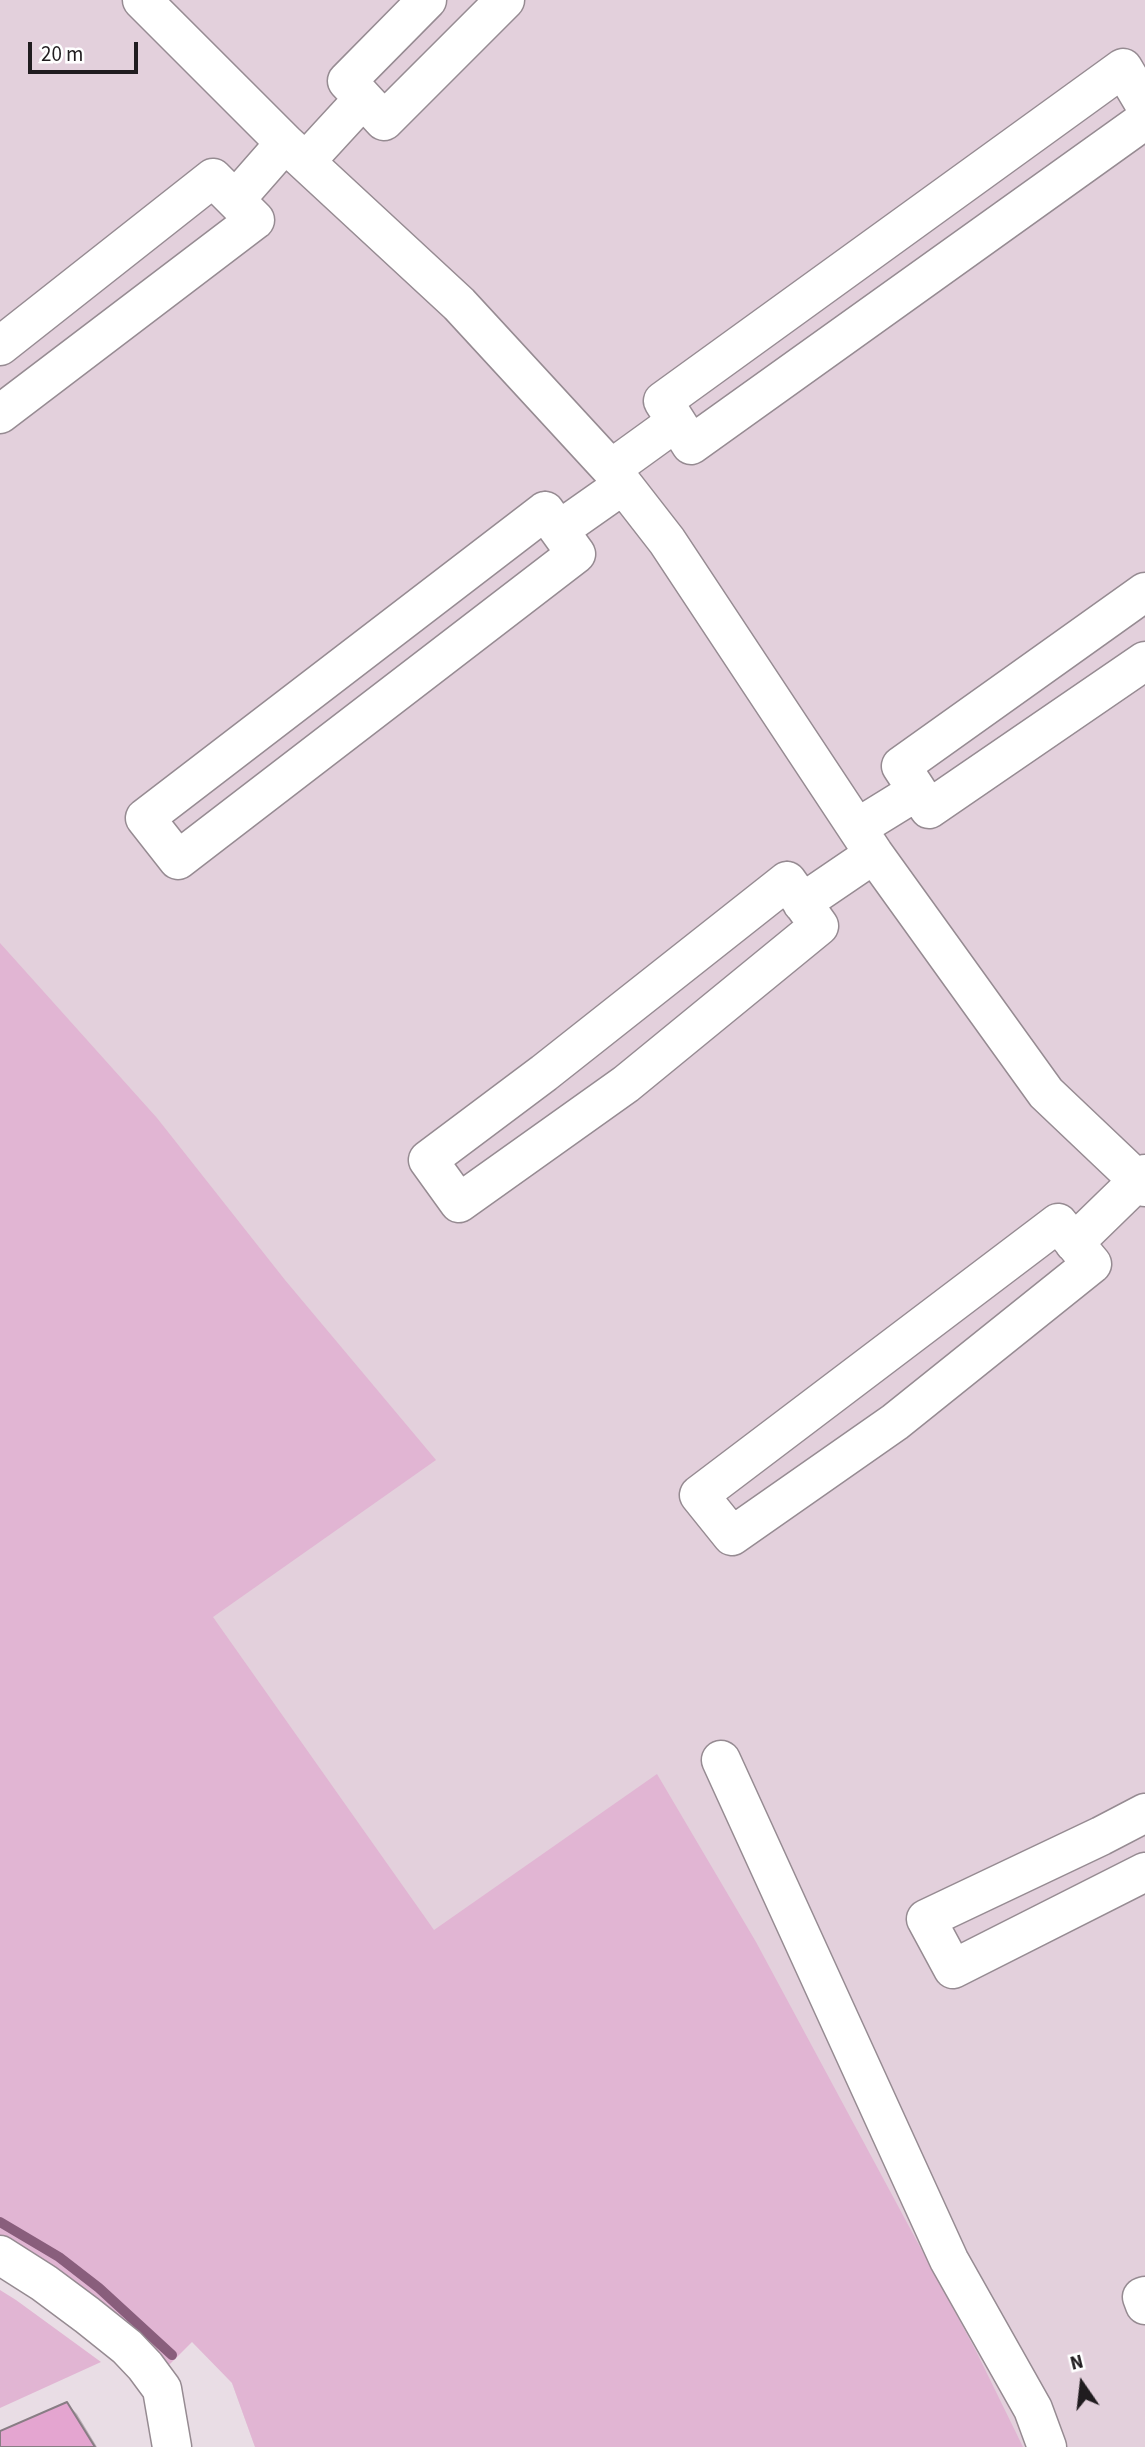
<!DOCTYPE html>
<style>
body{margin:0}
#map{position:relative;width:1145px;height:2447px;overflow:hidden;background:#e9dde5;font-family:"Source Sans 3",sans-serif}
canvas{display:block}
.north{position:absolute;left:1047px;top:2349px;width:70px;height:70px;-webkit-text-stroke:5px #fff;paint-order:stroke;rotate:346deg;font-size:19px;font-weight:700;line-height:28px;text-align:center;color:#201c1f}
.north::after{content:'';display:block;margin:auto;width:24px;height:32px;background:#201c1f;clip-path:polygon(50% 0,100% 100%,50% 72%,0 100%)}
.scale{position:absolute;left:28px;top:42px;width:110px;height:32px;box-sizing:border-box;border:4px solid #201c1f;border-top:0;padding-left:9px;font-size:21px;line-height:24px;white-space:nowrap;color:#201c1f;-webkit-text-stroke:5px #fff;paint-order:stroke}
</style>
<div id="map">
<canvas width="1145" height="2447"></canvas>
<div class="north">N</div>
<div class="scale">20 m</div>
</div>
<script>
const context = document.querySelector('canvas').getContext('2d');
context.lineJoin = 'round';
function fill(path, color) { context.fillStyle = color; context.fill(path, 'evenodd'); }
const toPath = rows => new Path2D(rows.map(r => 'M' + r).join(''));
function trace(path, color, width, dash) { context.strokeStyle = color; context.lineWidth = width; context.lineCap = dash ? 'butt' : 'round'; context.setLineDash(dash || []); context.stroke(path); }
const built = toPath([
 [0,0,1145,0,1145,2447,255,2447,232,2383,0,2136]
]);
const green = toPath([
 [0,943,157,1118,285,1280,436,1460,213,1617,434,1930,657,1774,756,1942,976,2351,1023,2447,255,2447,232,2383,192,2342,169,2365,123,2321,66,2275,0,2237],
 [0,2290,16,2300,101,2362,0,2408]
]);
const shadow = toPath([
 [67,2404,77,2414,97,2447,0,2447,0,2433]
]);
const stream = toPath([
 [0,2222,59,2257,99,2288,172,2355]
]);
const building = toPath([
 [67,2402,95,2447,0,2447,0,2431,67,2402]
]);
const minor = toPath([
 [142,0,285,143,459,304,611,469,667,541,874,854,1046,1093,1145,1187],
 [427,0,347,81,384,121,505,0],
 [1145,105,1123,68,663,401,691,445,1145,120],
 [306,161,363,99],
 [235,200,285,143],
 [0,346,213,178,255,220,0,414],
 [611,469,676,422],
 [545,511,576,554,178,860,145,818,545,511],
 [559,530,623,485],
 [1145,592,901,766,929,809,1145,661],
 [857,828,917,791],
 [787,881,819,926,626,1084,459,1203,428,1160,544,1073,787,881],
 [802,903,874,854],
 [1058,1223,1092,1264,895,1422,732,1536,699,1495,1058,1223],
 [1074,1243,1145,1174],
 [721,1760,949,2260,1033,2409,1047,2447],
 [1145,1813,1101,1836,926,1919,953,1969,1145,1872],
 [0,2255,44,2283,87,2315,127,2347,145,2366,162,2389,172,2447],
 [1145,2296,1142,2297,1145,2305]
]);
fill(built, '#e3d0dc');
fill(green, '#e1b5d3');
fill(shadow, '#0003');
trace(stream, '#895e7c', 10);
fill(building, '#e4a5d0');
trace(building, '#887d84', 2);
trace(minor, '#968b92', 41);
trace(minor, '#fff', 38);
</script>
